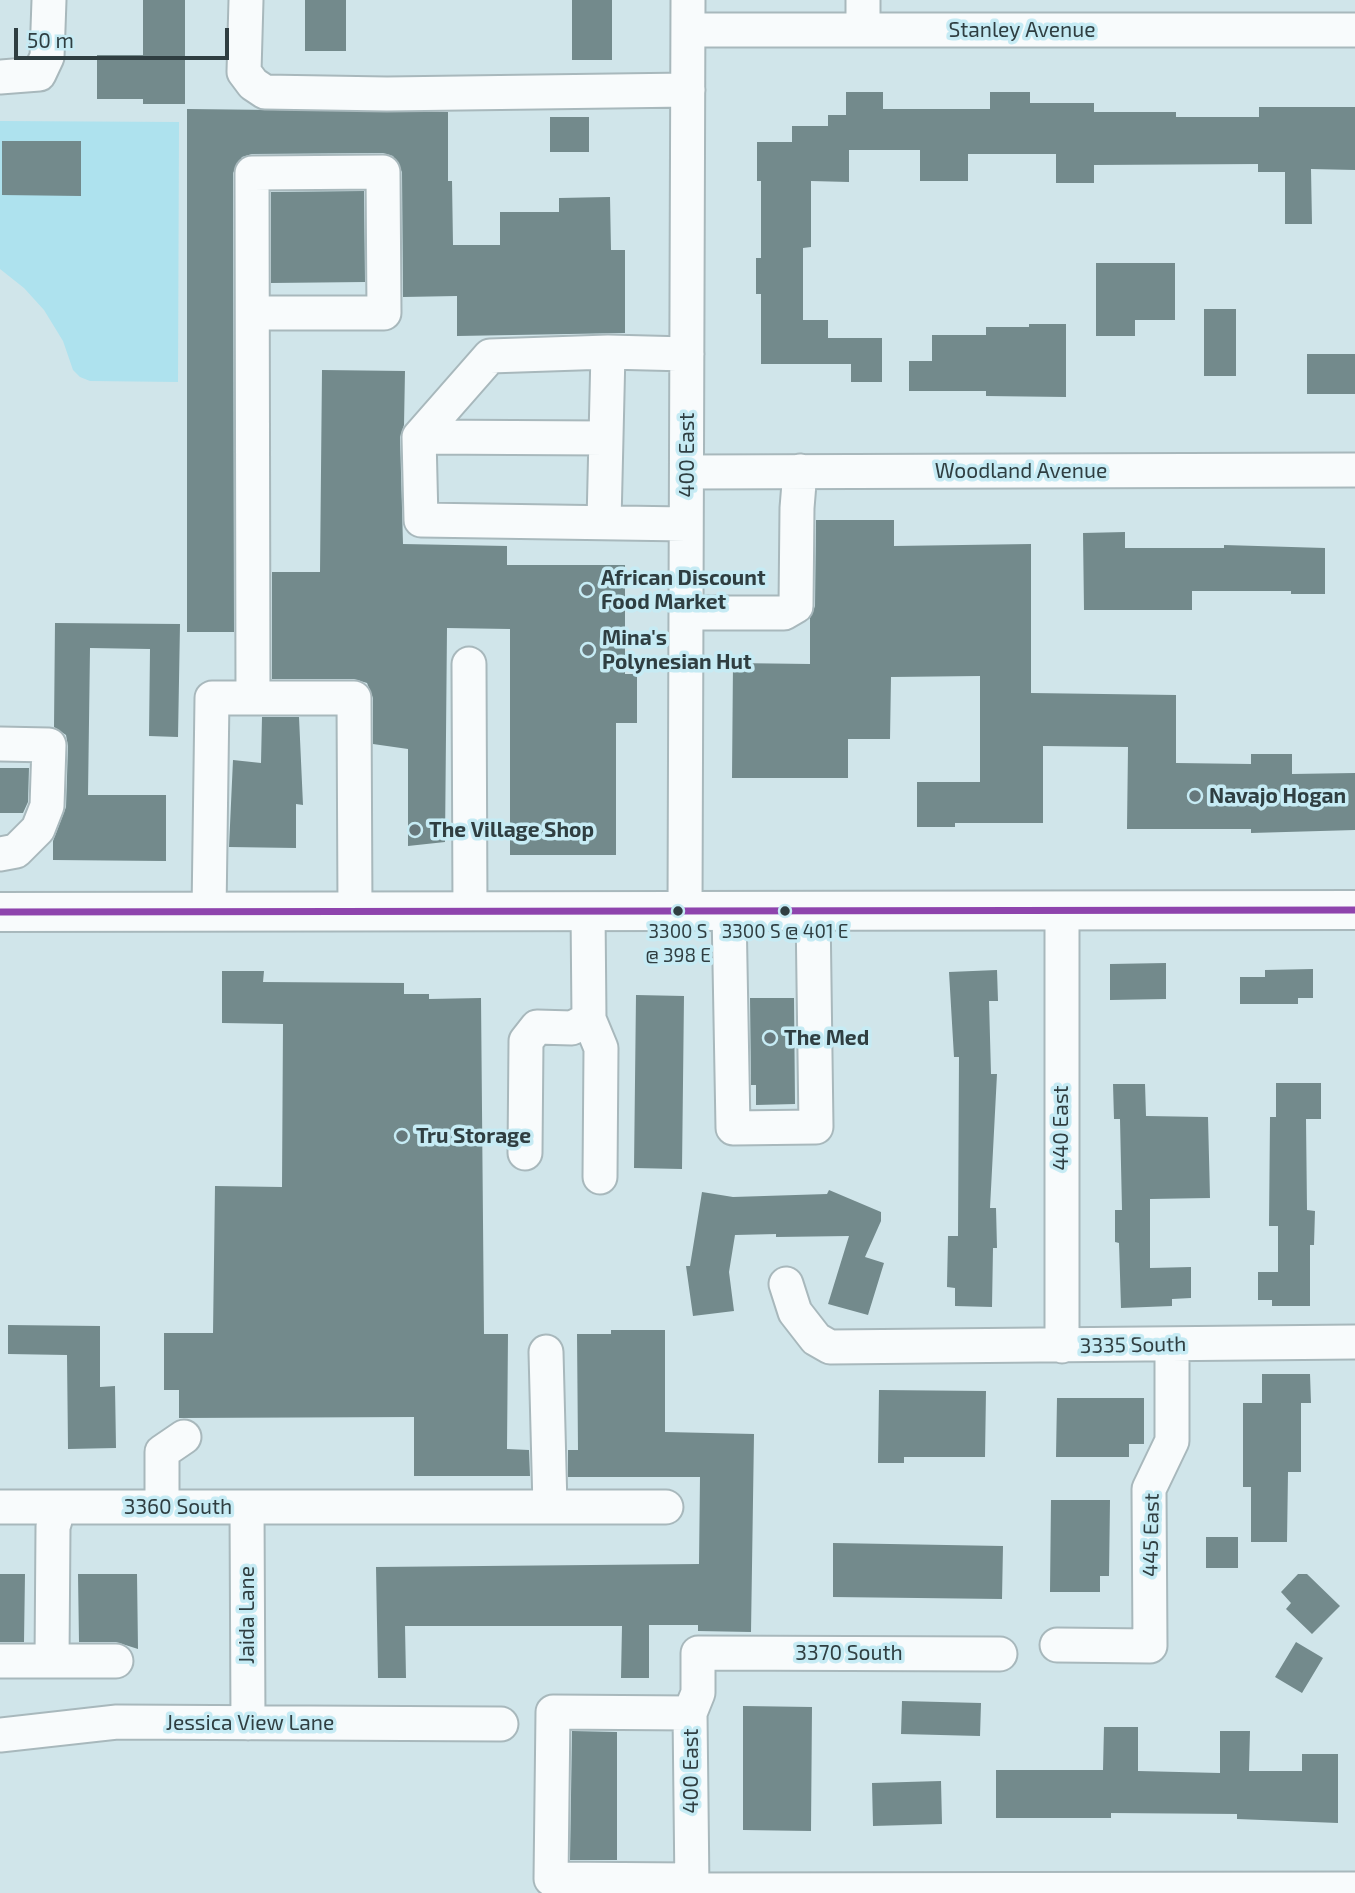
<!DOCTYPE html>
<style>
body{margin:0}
#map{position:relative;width:1355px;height:1893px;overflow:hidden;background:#d0e5ea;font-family:"Exo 2",sans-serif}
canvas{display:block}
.scale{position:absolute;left:14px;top:28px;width:215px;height:32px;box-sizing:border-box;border:4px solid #2f3e41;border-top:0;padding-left:9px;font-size:21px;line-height:24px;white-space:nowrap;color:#2f3e41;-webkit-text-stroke:5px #c6ebf4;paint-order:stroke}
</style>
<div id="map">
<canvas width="1355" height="1893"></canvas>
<div class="scale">50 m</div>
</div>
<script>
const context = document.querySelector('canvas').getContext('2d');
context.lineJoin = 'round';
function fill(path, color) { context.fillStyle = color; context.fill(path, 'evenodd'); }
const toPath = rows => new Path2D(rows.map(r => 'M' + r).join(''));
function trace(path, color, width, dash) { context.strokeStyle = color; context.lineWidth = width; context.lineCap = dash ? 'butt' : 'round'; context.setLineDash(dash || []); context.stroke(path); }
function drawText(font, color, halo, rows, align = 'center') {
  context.font = font + ' "Exo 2",sans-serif'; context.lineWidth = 7; context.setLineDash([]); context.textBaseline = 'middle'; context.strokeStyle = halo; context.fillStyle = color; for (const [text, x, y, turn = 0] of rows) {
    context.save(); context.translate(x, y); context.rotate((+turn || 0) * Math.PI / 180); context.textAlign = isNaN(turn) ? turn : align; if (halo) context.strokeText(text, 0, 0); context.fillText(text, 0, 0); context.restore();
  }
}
const green = toPath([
 [0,121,179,122,178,382,90,381,80,377,73,370,63,341,44,310,24,288,0,269]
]);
const building = toPath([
 [143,0,185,0,185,104,143,104,143,99,97,99,97,55,143,55],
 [305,0,346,0,346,51,305,51],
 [572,0,612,0,612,60,572,60],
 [846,92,883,92,883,109,990,109,990,92,1030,92,1030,103,1094,103,1094,112,1176,112,1176,117,1259,117,1259,107,1355,107,1355,170,1311,169,1312,224,1285,224,1285,172,1258,172,1258,164,1094,165,1094,183,1056,183,1056,154,968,154,968,181,920,181,920,150,849,150,849,182,811,181,811,247,803,248,803,320,828,320,828,338,882,338,882,382,851,382,851,364,761,364,761,294,756,294,756,258,761,258,761,181,757,181,757,142,792,142,792,126,828,126,828,115,846,115],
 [187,109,448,112,448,181,452,181,453,245,500,245,500,212,559,212,559,198,610,197,611,250,625,250,625,333,457,336,457,296,403,297,402,172,393,156,383,153,252,154,242,157,233,173,234,632,187,632],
 [550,117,589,117,589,152,550,152],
 [2,141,81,141,81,196,2,195],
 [364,191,365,282,271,283,271,192],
 [1096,263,1175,263,1175,320,1135,320,1135,336,1096,336],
 [1204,309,1236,309,1236,376,1204,376],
 [1029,324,1066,324,1066,397,986,396,986,391,909,391,909,361,932,361,932,335,986,335,986,327,1029,327],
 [1307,354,1355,354,1355,394,1307,394],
 [322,370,405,371,404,425,400,437,403,544,507,546,507,565,625,565,625,674,637,674,637,723,616,723,616,855,510,855,510,629,447,628,445,842,408,846,408,749,373,744,373,698,367,683,354,679,272,679,272,572,320,572],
 [816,520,894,520,894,546,1031,544,1031,693,1176,695,1176,763,1251,764,1251,754,1292,754,1292,774,1355,773,1355,830,1251,833,1251,829,1127,829,1128,747,1043,746,1043,823,955,823,955,827,917,827,917,782,980,782,980,676,891,677,890,739,848,739,848,778,732,778,733,663,810,664,810,618,815,606],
 [1125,532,1125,548,1224,548,1224,545,1325,548,1325,594,1291,594,1291,591,1192,591,1192,610,1084,610,1083,533],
 [55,623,180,624,178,737,149,736,150,649,90,648,88,795,166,795,166,861,53,860,53,841,66,807,68,746,66,735,54,727],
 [262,717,299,717,303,805,296,804,296,848,229,847,233,760,261,763],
 [0,768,29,768,28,802,23,813,0,813],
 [1166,963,1166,999,1110,1000,1110,964],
 [1313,969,1313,998,1298,998,1298,1004,1240,1004,1240,977,1265,977,1265,970],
 [997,970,998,1001,989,1001,991,1074,997,1074,990,1208,996,1208,997,1248,993,1248,992,1307,955,1306,955,1288,947,1287,948,1236,958,1236,959,1057,954,1057,949,972],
 [222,971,264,971,263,982,404,983,404,994,429,994,429,999,481,998,484,1334,508,1334,507,1449,529,1450,530,1476,414,1476,414,1417,179,1418,179,1390,164,1390,164,1333,213,1333,215,1186,282,1187,283,1024,222,1023],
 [636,995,684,996,682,1169,634,1168],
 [750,998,794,998,795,1104,756,1105,756,1085,751,1085],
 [1276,1083,1321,1083,1321,1119,1306,1119,1307,1210,1315,1211,1314,1245,1310,1245,1310,1306,1272,1306,1272,1300,1258,1300,1258,1272,1278,1272,1278,1226,1269,1226,1270,1117,1276,1117],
 [1113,1084,1145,1084,1146,1116,1208,1117,1210,1198,1150,1199,1150,1268,1191,1267,1191,1298,1172,1299,1172,1306,1121,1308,1119,1243,1115,1242,1115,1210,1122,1210,1120,1119,1114,1119],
 [829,1190,881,1212,881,1221,865,1257,884,1263,868,1315,828,1304,849,1236,776,1237,776,1234,735,1235,729,1272,734,1311,693,1316,686,1266,690,1266,702,1192,733,1197,827,1194],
 [8,1325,100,1326,100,1387,115,1386,116,1448,68,1449,67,1355,8,1354],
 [611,1330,665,1330,665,1432,754,1434,751,1632,698,1631,698,1625,649,1625,649,1678,621,1678,622,1626,405,1626,406,1678,378,1678,376,1567,699,1564,700,1477,568,1477,568,1450,578,1450,577,1334,611,1334],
 [1262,1374,1310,1374,1311,1403,1301,1403,1301,1472,1288,1472,1287,1542,1251,1542,1251,1487,1243,1487,1243,1403,1262,1403],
 [879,1390,986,1391,985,1457,904,1457,904,1463,878,1463],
 [1057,1398,1144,1398,1144,1444,1129,1444,1129,1457,1056,1457],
 [1051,1500,1110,1500,1109,1576,1100,1576,1100,1592,1050,1592],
 [1206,1537,1238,1537,1238,1568,1206,1568],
 [833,1543,1003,1546,1002,1599,833,1597],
 [0,1574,25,1574,24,1642,0,1642],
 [78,1574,137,1574,138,1649,116,1642,79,1642],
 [1298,1574,1307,1574,1340,1606,1312,1634,1286,1609,1291,1603,1281,1592],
 [1296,1642,1323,1658,1302,1693,1275,1677],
 [902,1701,981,1703,980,1736,901,1734],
 [743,1706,812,1707,811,1831,743,1830],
 [1104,1727,1138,1727,1138,1771,1220,1773,1220,1731,1250,1731,1249,1771,1302,1771,1302,1754,1338,1754,1338,1823,1237,1819,1237,1814,1111,1813,1111,1818,996,1818,996,1770,1103,1770],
 [572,1731,617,1732,617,1860,570,1860],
 [941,1781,942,1824,873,1826,872,1783]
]);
const minor = toPath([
 [246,0,244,72,253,84,265,92,387,94,688,90],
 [688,30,1355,30],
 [863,30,863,0],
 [0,77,39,74,47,57,49,0],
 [608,352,490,356,419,437,421,520,686,524],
 [419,437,606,438],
 [687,472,1355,470],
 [604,522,608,352,687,354],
 [686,613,784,613,796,606,797,508,800,471],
 [469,664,470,912],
 [253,698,354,698,355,912],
 [0,744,49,745,47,806,38,829,16,851,0,854],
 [1062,909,1062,1346],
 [685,910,688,0],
 [729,910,733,1128,816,1127,813,910],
 [588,911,589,1019,601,1048,600,1177],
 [209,912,212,698,253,698,252,173,383,172,384,313,253,313],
 [525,1153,526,1041,537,1027,572,1028,589,1019],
 [786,1284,795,1312,816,1339,830,1347,1355,1342],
 [546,1352,550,1507],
 [0,1507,666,1507],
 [162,1507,162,1452,184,1437],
 [247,1507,248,1723],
 [1057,1645,1150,1646,1149,1489,1172,1441,1172,1344],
 [0,1661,52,1661,53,1527,59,1507],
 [52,1661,116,1661],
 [690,1713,553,1712,551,1879,692,1880],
 [0,1735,117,1722,501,1724],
 [692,1890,1355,1889],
 [692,1890,690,1713,698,1693,698,1653,1000,1654]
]);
const major = toPath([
 [0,912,1355,910]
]);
const bus1 = toPath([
 [0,912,1355,910]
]);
const markers = [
 [587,590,7,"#67787c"],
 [588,650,7,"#67787c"],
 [1195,796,7,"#67787c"],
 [415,830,7,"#67787c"],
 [678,911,6,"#2f3e41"],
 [785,911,6,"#2f3e41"],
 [770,1038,7,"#67787c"],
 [402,1136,7,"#67787c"]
];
const busNames = [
 ["3300 S",678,932],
 ["@ 398 E",678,956],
 ["3300 S @ 401 E",785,932]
];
const streetNames = [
 ["Stanley Avenue",1022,30],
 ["400 East",687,455,-90],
 ["Woodland Avenue",1021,471],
 ["440 East",1061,1128,-90],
 ["3335 South",1133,1345,-1],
 ["3360 South",178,1507],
 ["445 East",1151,1535,-89],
 ["Jaida Lane",247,1615,-90],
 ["3370 South",849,1653],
 ["Jessica View Lane",250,1723],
 ["400 East",691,1771,-90]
];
const poiNames = [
 ["African Discount",601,578],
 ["Food Market",601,602],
 ["Mina's",602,638],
 ["Polynesian Hut",602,662],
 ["Navajo Hogan",1209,796],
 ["The Village Shop",429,830],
 ["The Med",784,1038],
 ["Tru Storage",416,1136]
];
fill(green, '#aee2ee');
fill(building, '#738a8c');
trace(minor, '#a8b8bc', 37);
trace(major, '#a8b8bc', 42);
trace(minor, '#f8fbfc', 33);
trace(major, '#f8fbfc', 38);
trace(bus1, '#8e44ad', 7);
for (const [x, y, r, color] of markers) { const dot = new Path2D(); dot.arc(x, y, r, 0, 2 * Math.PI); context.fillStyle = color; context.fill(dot); trace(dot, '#c6ebf4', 2.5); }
drawText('19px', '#2f3e41', '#c6ebf4', busNames);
drawText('21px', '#2f3e41', '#c6ebf4', streetNames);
drawText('bold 21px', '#2f3e41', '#c6ebf4', poiNames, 'left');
</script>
